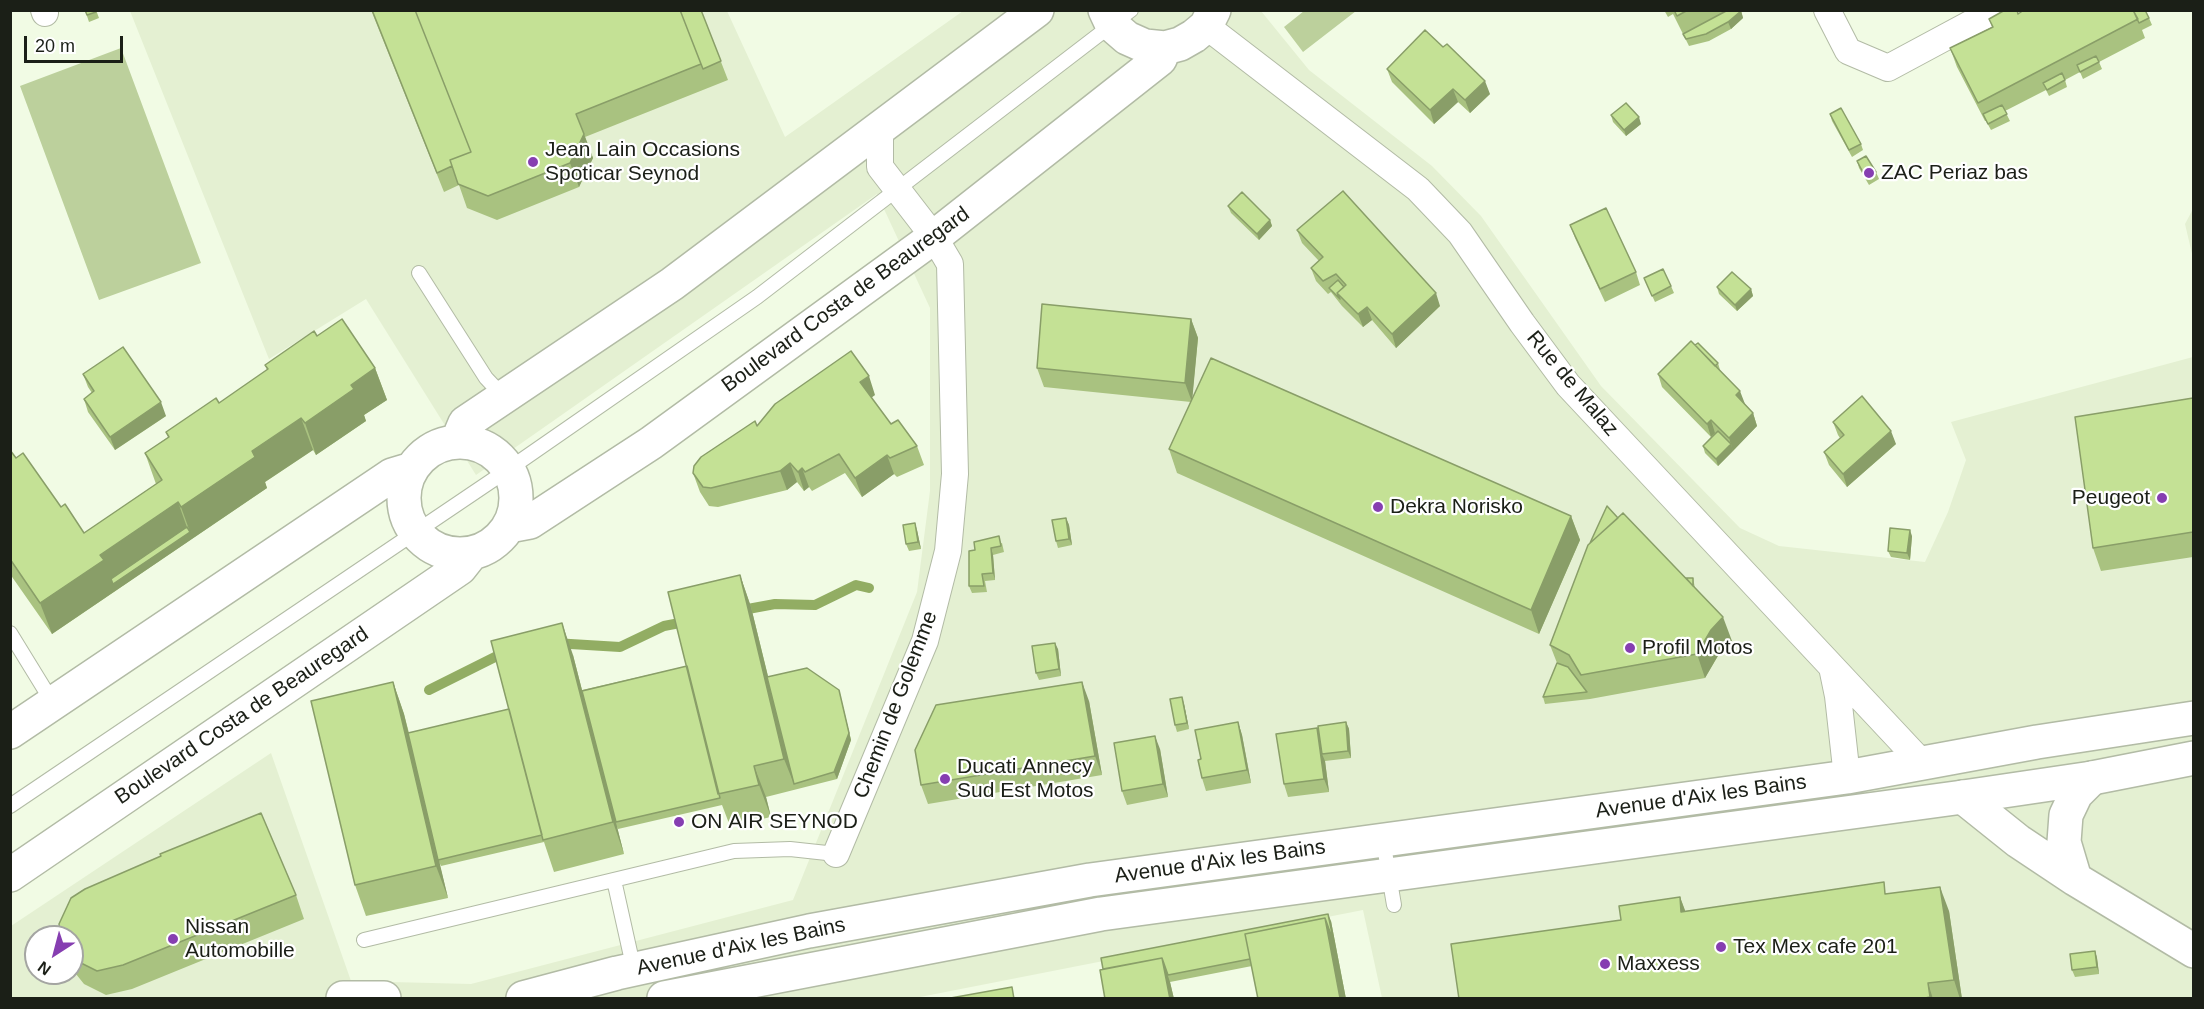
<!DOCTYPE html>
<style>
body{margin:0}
#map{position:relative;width:2204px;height:1009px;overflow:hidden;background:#f1fbe4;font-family:Arial,sans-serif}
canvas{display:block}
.frame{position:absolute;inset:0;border:12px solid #1b1f17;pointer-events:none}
.north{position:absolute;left:24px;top:925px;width:60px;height:60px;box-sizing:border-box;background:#fff;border:2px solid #a4a5a2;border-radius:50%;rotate:216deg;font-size:16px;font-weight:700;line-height:24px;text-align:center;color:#1b1f17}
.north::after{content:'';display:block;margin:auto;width:21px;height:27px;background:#863eb1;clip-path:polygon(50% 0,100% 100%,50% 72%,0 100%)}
.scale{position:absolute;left:24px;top:36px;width:99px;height:27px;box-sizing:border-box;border:3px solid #1b1f17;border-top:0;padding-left:8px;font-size:18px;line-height:21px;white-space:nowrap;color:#1b1f17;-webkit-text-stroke:4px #fff;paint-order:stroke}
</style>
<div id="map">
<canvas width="2204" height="1009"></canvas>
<div class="frame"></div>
<div class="north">N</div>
<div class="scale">20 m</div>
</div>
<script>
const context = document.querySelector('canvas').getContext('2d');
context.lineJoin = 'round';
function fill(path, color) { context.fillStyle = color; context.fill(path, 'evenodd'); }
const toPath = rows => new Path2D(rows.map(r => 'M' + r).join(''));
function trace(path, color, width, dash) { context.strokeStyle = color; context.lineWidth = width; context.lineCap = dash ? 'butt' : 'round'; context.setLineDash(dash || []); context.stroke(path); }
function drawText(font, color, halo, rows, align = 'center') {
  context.font = font + ' Arial,sans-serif'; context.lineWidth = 4.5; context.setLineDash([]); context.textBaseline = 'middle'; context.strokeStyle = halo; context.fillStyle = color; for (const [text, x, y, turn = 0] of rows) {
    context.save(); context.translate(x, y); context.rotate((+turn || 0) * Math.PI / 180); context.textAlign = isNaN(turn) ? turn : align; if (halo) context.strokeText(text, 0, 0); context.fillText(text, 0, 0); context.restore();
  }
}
const built = toPath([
 [130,11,727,11,785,137,963,11,1261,11,1309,70,1432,166,1481,216,1601,386,1740,528,1779,546,1925,562,1948,512,1966,460,1951,422,2193,357,2193,998,1382,998,1363,910,915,998,11,998,11,926,271,753,351,981,471,984,793,900,917,592,930,491,930,308,877,194,476,475,366,299,269,359],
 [36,937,72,937,72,973,36,973],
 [2193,209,2193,258,2185,224]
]);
const green = toPath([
 [1304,11,1304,10,1356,11,1303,52,1284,27],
 [121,48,201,263,99,300,20,86]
]);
const stream = toPath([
 [737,611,775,604,815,605,856,585,869,588],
 [554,643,620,647,664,626,690,621],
 [429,690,507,651]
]);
const lane = toPath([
 [419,273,486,378,504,397],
 [10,633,53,703],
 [10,806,509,469,757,297,1131,10],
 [1383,840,1394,905],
 [614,880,634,970],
 [364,940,734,851,790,849,836,854]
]);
const street = toPath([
 [44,10,45,13],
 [1827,10,1848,51,1888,68,1996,10],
 [1206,26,1418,189,1460,233,1522,323,1568,385,1923,764],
 [1832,667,1838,696,1847,777],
 [836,854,925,641,948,551,955,474,950,264,934,237,880,167,880,129]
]);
const secondary = toPath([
 [1105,10,1112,25,1127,38,1145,46,1165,48,1180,44,1194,36,1206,26,1214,10],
 [457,442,465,423,672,284,1037,10],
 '404 498a56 56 0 1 1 112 0a56 56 0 1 1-112 0Z',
 [509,526,530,522,651,443,934,237,1160,59,1165,48],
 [10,732,392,475,412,469],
 [1963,797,2018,841,2075,879,2194,951],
 [10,875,460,568,471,554],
 [2075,879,2064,842,2066,815,2076,794,2092,778],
 [343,998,384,998]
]);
const primary = toPath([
 [523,998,617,973,809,931,1090,880,1847,777,2037,742,2194,718],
 [664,998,1101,914,1963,797,2092,778,2194,758]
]);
const wall = toPath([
 [85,10,96,10,99,18,89,22],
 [371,10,701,10,728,80,585,137,593,158,579,187,497,220,467,208,459,185,444,192],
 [1664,10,1741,10,1743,18,1731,29,1709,41,1689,46,1673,14,1668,17],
 [2018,14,2149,18,2152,25,2142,30,2145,38,2099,62,2102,69,2083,79,2080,72,2065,80,2067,87,2049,96,2046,90,2005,111,2010,121,1991,130,1986,121,1985,121,1957,67,1950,48,1992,27,1989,19],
 [1387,69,1490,94,1470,113,1458,102,1434,124,1392,82],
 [1830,114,1861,144,1863,150,1852,157,1832,121],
 [1611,115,1641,124,1626,136,1613,122],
 [1857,161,1876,172,1879,179,1869,185,1859,168],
 [1228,206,1270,220,1272,226,1259,240,1231,213],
 [1570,225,1636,272,1640,285,1605,302,1575,238],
 [1297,230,1440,306,1396,348,1372,320,1363,327,1342,306,1331,292,1328,294,1316,281,1311,268,1319,261,1302,243],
 [1644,278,1671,286,1674,293,1655,302],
 [1717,287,1751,289,1753,296,1737,311,1719,294],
 [1191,319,1198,338,1192,398,1571,516,1580,540,1539,634,1177,473,1169,449,1191,402,1044,387,1037,368],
 [317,336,375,368,387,400,364,415,366,421,316,455,313,450,265,482,267,488,52,634,10,574,10,450,16,458,84,533,156,484,145,453,168,437,166,432,219,403,267,370,265,365],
 [1695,345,1718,363,1720,370,1745,404,1753,413,1757,426,1718,466,1705,453,1703,446,1711,437,1662,387,1658,374],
 [83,374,166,416,115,450,88,412,84,399,92,393,88,387],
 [875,395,871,397,891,424,917,446,924,465,897,477,894,474,862,497,845,473,812,491,809,487,804,491,797,482,787,490,718,507,709,506,700,492,693,473,757,426],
 [2193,398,2193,557,2101,571,2093,548],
 [1833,422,1896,444,1847,487,1829,465,1824,452,1840,438,1838,435],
 [1066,518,1069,525,1072,545,1058,548,1056,541],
 [1618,518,1686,578,1693,578,1695,588,1732,641,1719,654,1705,678,1590,699,1545,704,1543,697,1557,663,1550,645],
 [917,530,921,549,909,551,906,544],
 [1912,536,1910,560,1891,557,1888,551],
 [1002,543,1004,552,993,555,995,580,985,581,987,592,972,593,969,586,975,550],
 [740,575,751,607,768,676,839,690,851,740,837,779,766,797,771,817,730,826,722,805,618,829,617,827,624,854,554,872,544,842,441,866,439,862,448,898,366,916,355,885,393,682,404,714,409,733,509,709,573,655,582,690,687,666],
 [1058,649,1061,676,1039,680,1036,673],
 [1089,701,1102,775,928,804,921,785],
 [1184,704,1189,729,1177,732,1175,725],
 [1238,722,1242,735,1251,783,1206,791,1202,778,1201,759],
 [1346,722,1349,729,1351,758,1325,761,1329,792,1288,797,1284,784,1317,728,1319,733],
 [1160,749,1168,797,1127,805,1122,791],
 [1888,894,1949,911,1962,999,1459,999,1621,920,1680,897,1685,911],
 [296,895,304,919,132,989,106,995,84,984,72,969,72,937],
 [1331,921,1346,999,1258,999,1252,966,1170,982,1174,999,1105,999,1100,970],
 [2095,951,2097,958,2099,974,2075,977,2072,970]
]);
const shadedWall = toPath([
 [1741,11,1743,18,1731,29,1728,22],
 [1485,81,1490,94,1470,113,1465,100],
 [1453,89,1458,102,1434,124,1430,110],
 [1639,117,1641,124,1626,136,1624,130],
 [584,134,593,158,579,187,570,163],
 [1270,220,1272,226,1259,240,1257,234],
 [1751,289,1753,296,1737,311,1735,305],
 [1436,293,1440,306,1396,348,1392,334],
 [1367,307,1372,320,1363,327,1358,314],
 [1191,319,1198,338,1192,402,1185,383],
 [375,368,387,400,364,415,366,421,316,455,305,423,351,385],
 [869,376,875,395,867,401,860,382],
 [1740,391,1745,404,1736,395],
 [161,402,166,416,115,450,110,437],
 [1753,413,1757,426,1733,451,1729,438],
 [301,418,313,450,265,482,267,488,52,634,40,603,100,555,178,502,189,533,190,532,181,507,252,451],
 [1711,420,1715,433,1711,437,1707,424],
 [1891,431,1896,444,1847,487,1843,474],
 [1731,444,1733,451,1718,466,1716,459],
 [887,455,894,474,862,497,855,478],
 [790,463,797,482,787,490,780,471],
 [802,468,809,487,804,491,798,472],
 [1571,516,1580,540,1539,634,1531,610],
 [1066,518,1069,525,1072,545,1069,539],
 [915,523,917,530,921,549,918,542],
 [1910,530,1912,536,1910,560,1907,553],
 [991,548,993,555,995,580,993,573],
 [740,575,751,607,794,783,794,784,784,759],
 [1723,617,1732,641,1719,654,1705,678,1697,654,1711,630],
 [562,623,573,655,624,854,613,822],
 [1055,643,1058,649,1061,676,1059,669],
 [393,682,404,714,448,898,436,866],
 [1082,682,1089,701,1102,775,1095,756],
 [839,690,851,740,837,779,834,772],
 [1182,697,1184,704,1189,729,1187,723],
 [1238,722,1242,735,1251,783,1247,770],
 [1346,722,1349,729,1351,758,1348,751],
 [1317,728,1322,741,1322,754,1325,761,1329,792,1324,779],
 [1155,736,1160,749,1168,797,1163,784],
 [754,766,766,797,771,817,759,785],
 [1940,887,1949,911,1962,999,1960,999,1954,980],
 [1680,897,1689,921,1681,912],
 [1328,914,1331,921,1346,999,1340,998,1325,918],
 [2095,951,2097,958,2099,974,2097,967],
 [1162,958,1170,982,1174,999,1170,999],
 [1928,983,1933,999,1931,999,1930,997]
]);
const building = toPath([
 [85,10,96,10,96,12,87,15,85,10],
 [372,10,415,10,471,152,450,160,452,166,437,173,372,10],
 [415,10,680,10,701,64,576,114,584,134,570,163,488,196,458,184,450,160,471,152,415,10],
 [680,10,701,10,721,61,703,69,680,10],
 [1674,10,1688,10,1677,16,1674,10],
 [1728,10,1741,11,1728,22,1706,34,1686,39,1683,34,1728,10],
 [2005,10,2017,10,2018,14,2024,10,2133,10,2138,19,1978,103,1950,48,1993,27,1989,19,2005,10],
 [2133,10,2145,10,2149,18,2139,23,2133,10],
 [1425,30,1443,47,1447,44,1485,81,1465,100,1453,89,1430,110,1387,69,1425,30],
 [2096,56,2099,62,2080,72,2077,65,2096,56],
 [2062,73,2065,80,2047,90,2043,83,2062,73],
 [1626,103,1639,117,1624,130,1611,115,1626,103],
 [2002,105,2007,114,1988,124,1983,114,2002,105],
 [1841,108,1861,144,1849,150,1830,114,1841,108],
 [1866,156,1876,172,1866,178,1857,161,1866,156],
 [1343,191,1436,293,1392,334,1367,307,1358,314,1337,293,1346,285,1336,274,1323,281,1311,268,1323,257,1297,230,1343,191],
 [1242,192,1270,220,1257,234,1228,206,1242,192],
 [1606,208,1636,272,1600,289,1570,225,1606,208],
 [1663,269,1671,286,1652,296,1644,278,1663,269],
 [1732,272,1751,289,1735,305,1717,287,1732,272],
 [1338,280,1344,287,1337,293,1340,299,1329,288,1338,280],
 [1042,304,1191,319,1185,383,1037,368,1042,304],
 [342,319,375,368,351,385,354,389,305,423,301,418,252,451,255,457,181,507,178,502,100,555,104,560,40,603,10,559,10,450,16,458,23,453,61,507,65,504,84,533,162,480,145,453,169,437,166,432,216,398,219,403,242,387,268,369,265,365,314,331,317,336,342,319],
 [1691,341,1740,391,1736,395,1753,413,1729,438,1711,420,1707,424,1658,374,1691,341],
 [1698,343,1718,363,1715,366,1695,345,1698,343],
 [123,347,161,402,110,437,84,399,94,391,83,374,123,347],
 [851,351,869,376,860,382,891,424,898,420,917,446,890,458,887,455,855,478,839,454,805,472,802,468,798,472,790,463,780,471,711,488,703,487,693,473,694,466,701,457,755,421,757,426,775,404,851,351],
 [1211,358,1571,516,1531,610,1169,449,1211,358],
 [1862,396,1891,431,1843,474,1824,452,1844,435,1833,422,1862,396],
 [2193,398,2193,532,2093,548,2075,417,2193,398],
 [1718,431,1731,444,1716,459,1703,446,1718,431],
 [1607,506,1618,518,1590,543,1607,506],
 [1623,513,1723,617,1711,630,1697,654,1581,675,1569,655,1550,645,1588,545,1623,513],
 [1066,518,1069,539,1056,541,1052,520,1066,518],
 [915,523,918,542,906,544,903,525,915,523],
 [187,527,190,532,113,584,111,579,187,527],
 [1890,528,1910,530,1907,553,1888,551,1890,528],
 [999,536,1001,546,991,548,993,573,982,574,984,586,969,586,969,551,975,550,974,542,999,536],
 [740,575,784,759,754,766,759,785,718,794,668,592,740,575],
 [1686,578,1693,578,1693,586,1686,578],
 [562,623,613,822,543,840,491,641,562,623],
 [1055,643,1059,669,1036,673,1032,646,1055,643],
 [1557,663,1568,667,1587,692,1543,697,1557,663],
 [687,666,720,798,616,822,582,691,687,666],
 [807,668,839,690,849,733,834,772,794,784,767,677,807,668],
 [393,682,436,866,355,885,311,701,393,682],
 [1082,682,1095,756,921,785,915,750,936,705,1082,682],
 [1182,697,1187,723,1175,725,1170,699,1182,697],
 [509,709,542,835,438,860,408,733,509,709],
 [1238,722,1247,770,1202,778,1198,760,1201,759,1195,730,1238,722],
 [1346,722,1348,751,1322,754,1318,726,1346,722],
 [1317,728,1324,779,1284,784,1276,734,1317,728],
 [1155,736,1163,784,1122,791,1114,743,1155,736],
 [261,813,296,895,123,965,97,971,75,960,72,957,72,937,61,937,59,924,71,898,85,889,161,856,160,854,261,813],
 [1884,882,1885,894,1940,887,1954,980,1928,983,1930,997,1920,999,1459,999,1451,944,1621,920,1619,906,1680,897,1681,912,1884,882],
 [1328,914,1334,943,1325,918,1245,934,1250,959,1168,975,1162,958,1103,969,1101,958,1328,914],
 [1325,918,1340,998,1258,999,1245,934,1325,918],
 [2095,951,2097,967,2072,970,2070,954,2095,951],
 [1162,958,1170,999,1105,999,1100,970,1162,958],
 [1012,987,1014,999,945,999,1012,987]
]);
const markers = [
 [533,162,6,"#863eb1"],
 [1869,173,6,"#863eb1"],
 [2162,498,6,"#863eb1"],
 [1378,507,6,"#863eb1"],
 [1630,648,6,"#863eb1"],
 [945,779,6,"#863eb1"],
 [679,822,6,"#863eb1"],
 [173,939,6,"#863eb1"],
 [1721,947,6,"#863eb1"],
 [1605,964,6,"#863eb1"]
];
const poiNames = [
 ["Jean Lain Occasions",545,150],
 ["Spoticar Seynod",545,174],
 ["ZAC Periaz bas",1881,173],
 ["Peugeot",2150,498,"right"],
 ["Dekra Norisko",1390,507],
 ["Profil Motos",1642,648],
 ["Ducati Annecy",957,767],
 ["Sud Est Motos",957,791],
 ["ON AIR SEYNOD",691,822],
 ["Nissan",185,927],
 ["Automobille",185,951],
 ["Tex Mex cafe 201",1733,947],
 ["Maxxess",1617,964]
];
const streetNames = [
 ["Boulevard Costa de Beauregard",846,300,-36],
 ["Rue de Malaz",1572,384,50],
 ["Chemin de Golemme",896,705,-69],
 ["Boulevard Costa de Beauregard",242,716,-34],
 ["Avenue d'Aix les Bains",1701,797,-8],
 ["Avenue d'Aix les Bains",1220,862,-8],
 ["Avenue d'Aix les Bains",741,947,-12]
];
fill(built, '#e4f0d2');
fill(green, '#bcd09c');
trace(stream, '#92ad63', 10);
trace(lane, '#b2bba5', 16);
trace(street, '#b2bba5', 28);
trace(secondary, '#b2bba5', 36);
trace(primary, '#b2bba5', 36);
trace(lane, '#fff', 14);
trace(street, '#fff', 26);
trace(secondary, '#fff', 33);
trace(primary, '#fff', 33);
fill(wall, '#a9c280');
fill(shadedWall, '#899e68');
fill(building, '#c4e195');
trace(building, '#899e68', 1.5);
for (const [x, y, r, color] of markers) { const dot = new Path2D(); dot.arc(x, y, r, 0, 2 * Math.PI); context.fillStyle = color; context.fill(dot); trace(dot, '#fff', 2); }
drawText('21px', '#1b1f17', '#fff', poiNames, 'left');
drawText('21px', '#1b1f17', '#fff', streetNames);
</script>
